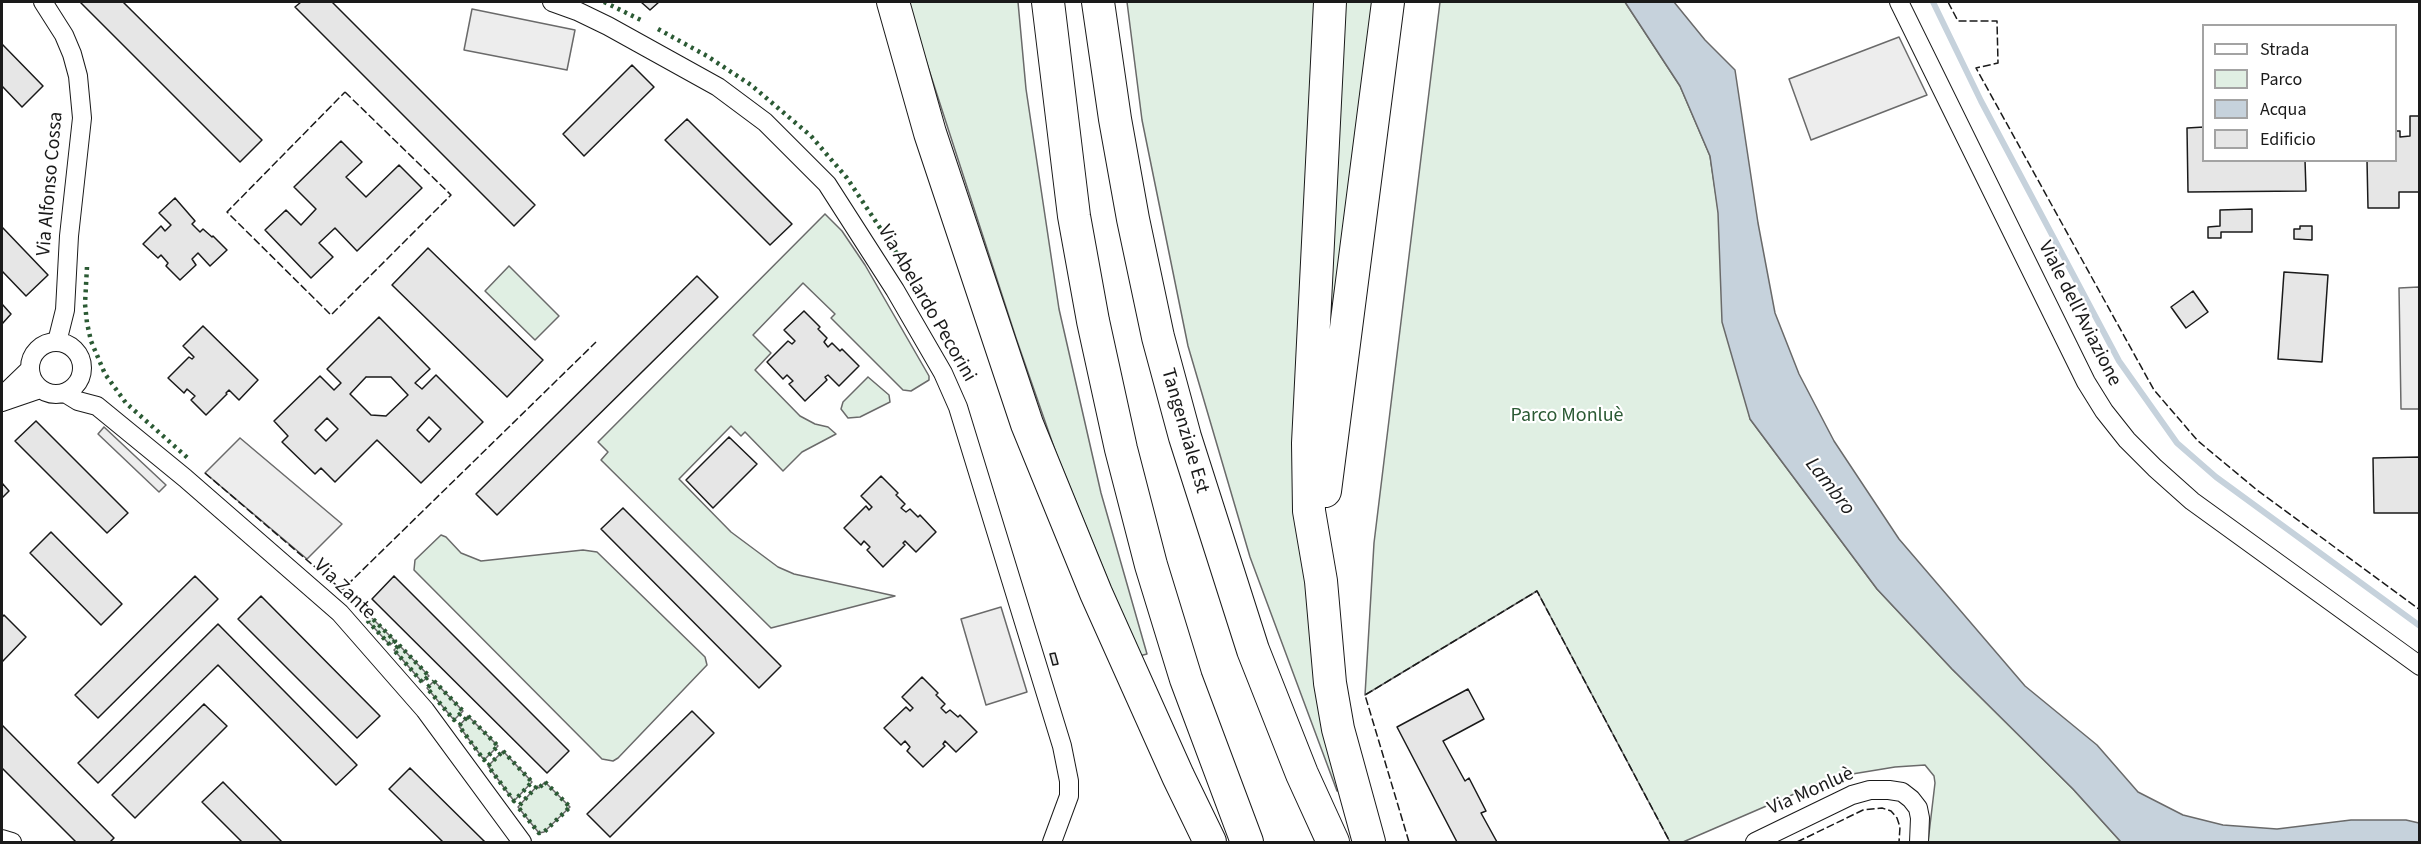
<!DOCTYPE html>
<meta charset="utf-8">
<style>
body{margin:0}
#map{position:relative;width:2421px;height:844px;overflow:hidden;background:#fff;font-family:"Source Sans 3",sans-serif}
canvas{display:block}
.frame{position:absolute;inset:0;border:3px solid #1a1a1a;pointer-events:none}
.legend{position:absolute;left:2202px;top:24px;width:195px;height:138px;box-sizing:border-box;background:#fff;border:2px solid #a3a3a3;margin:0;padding:8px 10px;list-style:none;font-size:18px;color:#1a1a1a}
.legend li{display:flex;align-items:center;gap:12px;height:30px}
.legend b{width:30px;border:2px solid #a3a3a3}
</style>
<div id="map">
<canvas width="2421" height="844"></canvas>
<div class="frame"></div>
<ul class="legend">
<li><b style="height:8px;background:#fff"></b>Strada</li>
<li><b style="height:16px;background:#e0efe3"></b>Parco</li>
<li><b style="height:16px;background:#c6d2dc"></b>Acqua</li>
<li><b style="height:16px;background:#e6e6e6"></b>Edificio</li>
</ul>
</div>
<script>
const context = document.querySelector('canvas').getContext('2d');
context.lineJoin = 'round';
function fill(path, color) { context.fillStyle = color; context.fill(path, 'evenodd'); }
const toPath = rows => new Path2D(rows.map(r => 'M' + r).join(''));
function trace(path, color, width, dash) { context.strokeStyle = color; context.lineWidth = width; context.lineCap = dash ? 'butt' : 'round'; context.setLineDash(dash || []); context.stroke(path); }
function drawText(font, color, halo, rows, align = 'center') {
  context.font = font + ' "Source Sans 3",sans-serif'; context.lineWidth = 4.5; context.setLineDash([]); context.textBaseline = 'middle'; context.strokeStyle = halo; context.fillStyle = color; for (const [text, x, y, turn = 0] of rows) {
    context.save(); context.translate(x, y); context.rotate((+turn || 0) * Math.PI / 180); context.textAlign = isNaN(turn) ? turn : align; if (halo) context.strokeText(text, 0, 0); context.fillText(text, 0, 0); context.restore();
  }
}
const green = toPath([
 [907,2,1018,2,1026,89,1059,309,1101,493,1147,654,1139,656,1056,453,1016,338,907,2],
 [1127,2,1323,2,1301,457,1343,791,1337,791,1250,557,1188,346,1142,120,1127,2],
 [1341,2,1382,2,1334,369,1327,337,1341,2],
 [1440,2,1625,2,1680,86,1710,156,1750,419,1877,589,1952,669,2073,789,2121,842,1928,842,1935,783,1934,776,1925,765,1895,767,1840,776,1822,782,1683,842,1670,842,1537,591,1365,695,1374,543,1440,2],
 [825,214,842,231,865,265,929,376,929,380,911,391,903,390,831,318,835,314,803,283,753,335,771,353,755,370,800,416,815,424,828,427,836,434,802,452,783,471,745,432,741,436,731,426,679,479,731,532,778,567,794,574,895,596,771,628,601,460,608,452,598,442,825,214],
 [509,266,559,316,535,340,485,291,509,266],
 [868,377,889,395,890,402,860,417,848,418,841,409,843,402,868,377],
 [441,535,446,537,461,553,481,561,583,550,597,552,705,657,707,665,618,758,613,761,602,759,414,570,415,560,441,535],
 [368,614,395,641,390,645,365,618,368,614],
 [399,645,429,676,422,682,394,650,399,645],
 [434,681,463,711,454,720,427,688,434,681],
 [468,716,498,746,484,760,459,726,468,716],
 [503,751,532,782,514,801,488,766,503,751],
 [545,782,570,807,544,832,539,833,518,807,537,786,539,788,545,782]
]);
const parking = toPath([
 [472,9,575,30,567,70,464,50,472,9],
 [1899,37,1927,95,1811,140,1789,79,1899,37],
 [2419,287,2419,409,2401,409,2399,288,2419,287],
 [104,427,166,485,159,492,98,434,104,427],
 [240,438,342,524,307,559,205,473,240,438],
 [1001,607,1027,692,986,705,961,619,1001,607]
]);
const water = toPath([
 [1625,2,1674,2,1705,40,1735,70,1758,223,1775,313,1799,374,1834,441,1899,539,2025,686,2097,745,2138,792,2183,815,2223,825,2277,829,2351,820,2406,820,2419,823,2419,842,2121,842,2073,789,1952,669,1877,589,1750,419,1722,322,1718,213,1710,156,1680,86,1625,2]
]);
const stream = toPath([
 [1933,2,1981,101,2119,361,2177,443,2216,477,2420,626]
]);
const building = toPath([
 [80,2,123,2,262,140,240,162,80,2],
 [301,2,332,2,535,205,514,226,295,7,301,2],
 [641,2,659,2,650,10,641,2],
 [2,44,43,86,22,107,2,86,2,44],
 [632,65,654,87,584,156,563,134,632,65],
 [2410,116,2420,116,2420,192,2399,192,2399,208,2368,208,2367,160,2396,160,2396,131,2400,131,2400,137,2410,136,2410,116],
 [687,119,792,224,770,245,665,140,687,119],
 [2204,127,2204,160,2305,160,2306,191,2188,192,2187,128,2204,127],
 [341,141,362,162,346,177,366,197,399,165,422,188,357,251,335,228,319,243,333,257,311,278,265,230,286,210,301,225,316,209,294,187,341,141],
 [175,198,195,221,192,224,200,232,203,229,212,237,213,236,227,250,210,266,198,253,192,259,196,265,180,280,166,266,168,263,161,255,158,258,143,244,161,226,165,231,171,225,159,213,175,198],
 [2252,209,2252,232,2221,232,2221,238,2208,238,2208,227,2220,226,2220,210,2252,209],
 [2300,226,2312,226,2312,240,2294,239,2294,229,2300,229,2300,226],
 [2,227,48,275,26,296,2,271,2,227],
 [428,248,543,360,507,397,392,285,428,248],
 [2284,272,2328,275,2322,362,2278,359,2284,272],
 [697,276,718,297,497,515,476,494,697,276],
 [2193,291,2208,312,2186,328,2171,307,2193,291],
 [2,304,11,314,2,324,2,304],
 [804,311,820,327,818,329,827,338,824,342,828,347,832,343,840,351,842,349,859,366,839,386,828,375,825,377,827,380,805,401,789,384,793,381,787,375,783,379,767,362,788,341,792,344,795,341,784,330,804,311],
 [379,317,430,369,415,383,422,389,436,375,483,422,421,483,377,440,335,482,321,468,315,474,282,442,288,436,274,421,320,376,334,390,341,383,327,369,379,317],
 [366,377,391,377,408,395,386,416,371,415,350,394,366,377],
 [429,417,441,429,429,442,417,430,429,417],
 [327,418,338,429,326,441,315,430,327,418],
 [203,326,258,380,239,400,229,390,226,393,227,394,206,415,191,400,195,396,187,389,184,393,168,378,189,357,192,359,194,357,183,346,203,326],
 [36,421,128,513,107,533,15,441,36,421],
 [729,437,757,464,713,508,686,480,729,437],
 [2420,457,2420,513,2374,513,2373,458,2420,457],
 [881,476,898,493,896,495,905,504,901,508,906,512,910,509,918,517,920,515,936,532,916,552,905,541,903,543,905,545,883,567,867,550,870,547,864,541,861,545,844,528,866,506,869,510,872,507,861,496,881,476],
 [2,483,9,491,2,498,2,483],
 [623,508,781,666,759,688,601,529,623,508],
 [51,532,122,604,101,625,30,553,51,532],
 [195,576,218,599,98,718,75,695,195,576],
 [394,576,569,751,547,773,372,599,394,576],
 [261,596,380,716,357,738,238,619,261,596],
 [4,615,26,637,2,662,2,617,4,615],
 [218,624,357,765,336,785,218,665,98,783,78,763,218,624],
 [1055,653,1058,664,1053,665,1050,654,1055,653],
 [922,677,938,693,936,695,945,704,941,708,946,713,950,710,958,717,960,715,977,732,956,752,945,741,943,744,945,746,923,767,907,751,910,747,905,741,901,745,884,728,906,707,910,711,913,708,902,697,922,677],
 [1468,689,1484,719,1443,741,1465,781,1469,778,1486,811,1481,813,1497,842,1457,842,1397,727,1468,689],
 [204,704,227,726,135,818,112,795,204,704],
 [692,711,714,733,610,837,587,814,692,711],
 [2,725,114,838,110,842,76,842,2,768,2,725],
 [410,768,485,842,443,842,389,789,410,768],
 [223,782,282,842,242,842,202,802,223,782]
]);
const minor = toPath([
 [43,2,64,35,72,54,78,76,82,118,69,236,65,310,57,342],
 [552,2,577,11,608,26,718,87,765,122,827,184,895,290,943,373,958,407,1062,746,1069,781,1069,796,1052,842],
 [1899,2,2086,382,2104,411,2127,440,2155,468,2192,501,2420,666],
 '30 368a26 26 0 1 1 52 0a26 26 0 1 1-52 0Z',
 [65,393,78,401,97,406,185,478,340,613,425,710,522,842],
 [2,396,30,369],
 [2,402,40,389],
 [2,839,12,842],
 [1755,842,1852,795,1870,790,1889,790,1902,792,1911,799,1918,808,1920,818,1919,842]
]);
const motorway = toPath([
 [893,2,930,133,1027,424,1096,593,1178,776,1210,842],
 [1048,2,1074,216,1093,321,1121,449,1151,565,1186,679,1247,842],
 [1098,2,1115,119,1133,219,1158,337,1185,437,1253,650,1302,774,1333,842],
 [1330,2,1308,443,1309,511,1321,581,1330,683,1338,729,1369,842],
 [1325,491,1388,2]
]);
const hedge = toPath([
 [604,2,641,20],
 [658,29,707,56,751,85,811,136,847,178,923,293],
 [87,267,85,304,87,323,91,341,105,374,126,403,190,460],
 [368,614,395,641,390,645,365,618,368,614],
 [399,645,429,676,422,682,394,650,399,645],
 [434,681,463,711,454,720,427,688,434,681],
 [468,716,498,746,484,760,459,726,468,716],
 [503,751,532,782,514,801,488,766,503,751],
 [545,782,570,807,544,832,539,833,518,807,537,786,539,788,545,782]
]);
const fence = toPath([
 [1948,2,1958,21,1997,21,1998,63,1976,68,2154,390,2198,441,2257,490,2420,610],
 [345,92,451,195,331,315,227,212,345,92],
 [205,473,342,590,596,342],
 [1409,842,1365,695,1537,591,1670,842],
 [1797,842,1863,810,1882,808,1891,811,1897,818,1900,827,1899,842]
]);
const streetNames = [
 ["Via Alfonso Cossa",51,184,-85],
 ["Via Abelardo Pecorini",926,304,60],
 ["Viale dell'Aviazione",2079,314,63],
 ["Tangenziale Est",1184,431,74],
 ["Via Zante",344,590,44],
 ["Via Monluè",1811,792,-24]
];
const parkNames = [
 ["Parco Monluè",1567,417]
];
const waterNames = [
 ["Lambro",1829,487,52]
];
fill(green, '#e0efe3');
trace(green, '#6a6a6a', 1.5);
fill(parking, '#ededed');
trace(parking, '#6a6a6a', 1.5);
fill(water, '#c6d2dc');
trace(water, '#6a6a6a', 1.5);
trace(stream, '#c6d2dc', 6);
fill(building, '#e6e6e6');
trace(building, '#1a1a1a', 1.5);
trace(minor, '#1a1a1a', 20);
trace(motorway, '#1a1a1a', 34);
trace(minor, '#fff', 18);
trace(motorway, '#fff', 32);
trace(hedge, '#2b5a34', 4.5, [3, 4.5]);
trace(fence, '#1a1a1a', 1.5, [8, 3]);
drawText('20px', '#1a1a1a', '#fff', streetNames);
drawText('20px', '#2b5a34', '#fff', parkNames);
drawText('italic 21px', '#1a1a1a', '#fff', waterNames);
</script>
